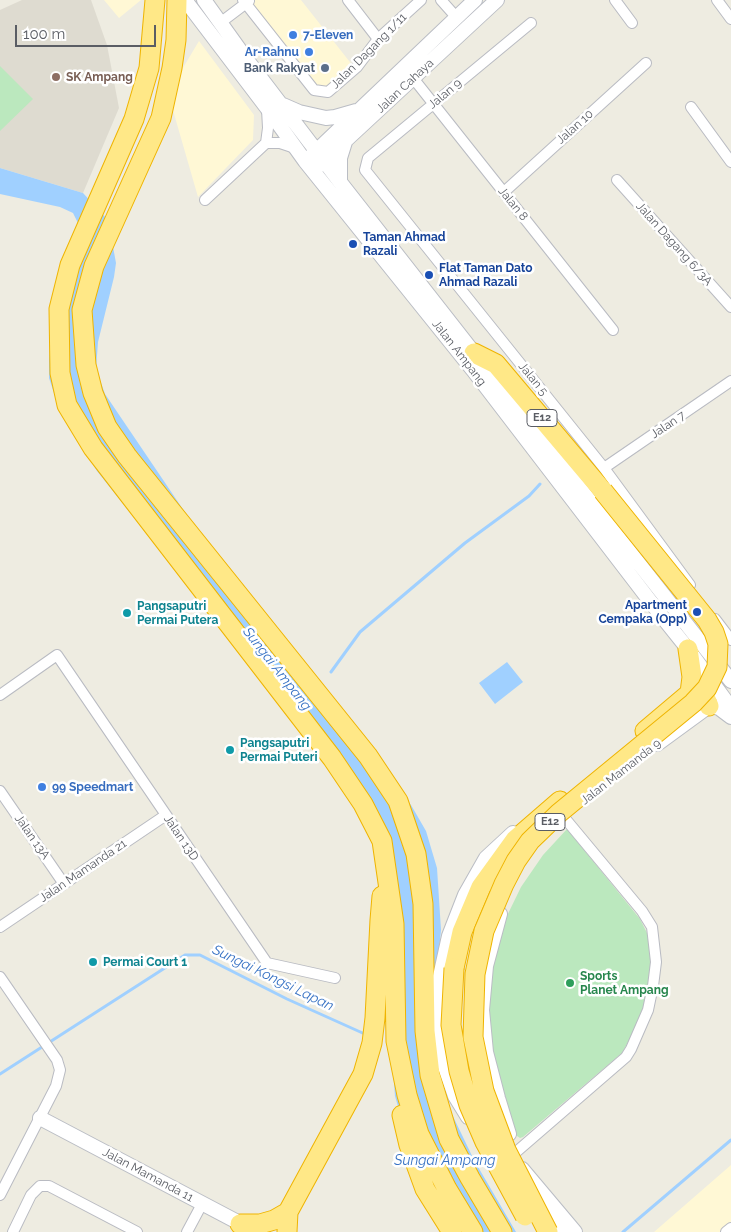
<!DOCTYPE html>
<style>
body{margin:0}
#map{position:relative;width:731px;height:1232px;overflow:hidden;background:#eeece1;font-family:Raleway,sans-serif}
canvas{display:block}
.scale{position:absolute;left:15px;top:25px;width:141px;height:22px;box-sizing:border-box;border:2px solid #5a5d64;border-top:0;padding-left:6px;font-size:15px;line-height:18px;white-space:nowrap;color:#5a5d64;-webkit-text-stroke:4px #fff;paint-order:stroke}
</style>
<div id="map">
<canvas width="731" height="1232"></canvas>
<div class="scale">100 m</div>
</div>
<script>
const context = document.querySelector('canvas').getContext('2d');
context.lineJoin = 'round';
function fill(path, color) { context.fillStyle = color; context.fill(path, 'evenodd'); }
const toPath = rows => new Path2D(rows.map(r => 'M' + r).join(''));
function trace(path, color, width, dash) { context.strokeStyle = color; context.lineWidth = width; context.lineCap = dash ? 'butt' : 'round'; context.setLineDash(dash || []); context.stroke(path); }
function drawText(font, color, halo, rows, align = 'center') {
  context.font = font + ' Raleway,sans-serif'; context.lineWidth = 5; context.setLineDash([]); context.textBaseline = 'middle'; context.strokeStyle = halo; context.fillStyle = color; for (const [text, x, y, turn = 0] of rows) {
    context.save(); context.translate(x, y); context.rotate((+turn || 0) * Math.PI / 180); context.textAlign = isNaN(turn) ? turn : align; if (halo) context.strokeText(text, 0, 0); context.fillText(text, 0, 0); context.restore();
  }
}
const commercial = toPath([
 [104,0,141,0,119,18],
 [246,0,301,0,353,66,327,88,316,87],
 [199,41,254,115,253,140,198,197,168,93],
 [731,1165,731,1232,654,1232]
]);
const education = toPath([
 [22,0,91,0,107,45,119,108,83,193,0,168,0,10]
]);
const green = toPath([
 [0,66,33,99,0,131],
 [567,829,640,919,649,937,652,958,651,977,641,1019,622,1053,523,1137,520,1138,514,1134,485,1022,492,964,504,922,521,887,543,855]
]);
const water = toPath([
 [0,168,83,193,108,220,116,263,114,277,98,342,96,369,105,394,295,675,411,805,426,831,437,868,441,930,433,1014,436,1070,449,1108,474,1160,516,1232,468,1232,433,1196,406,1134,395,1096,391,1046,393,883,337,773,97,471,61,414,49,378,49,360,53,324,78,231,78,223,73,213,60,207,0,194],
 [507,662,523,682,495,704,479,683]
]);
const stream = toPath([
 [331,672,360,632,465,543,529,496,540,484],
 [0,1074,185,955,200,955,287,999,367,1035],
 [623,1232,731,1140]
]);
const street = toPath([
 [243,0,314,90,328,92,357,67,378,39,421,0],
 [348,0,378,39],
 [441,0,457,18],
 [615,0,632,23],
 [717,0,731,19],
 [220,23,249,1],
 [531,23,368,158,365,170,604,468,690,585],
 [413,78,613,330],
 [691,107,731,162],
 [266,143,268,128,267,109],
 [617,180,731,307],
 [504,192,646,63],
 [205,200,266,143,280,143,295,148],
 [604,468,731,381],
 [715,619,731,640],
 [0,695,57,655,267,963,335,978],
 [0,791,64,884],
 [0,927,166,815],
 [0,977,57,1060,60,1070,56,1086,0,1195],
 [515,1153,626,1057,631,1049,648,1010,653,986,656,962,652,927,642,911,563,816],
 [13,1232,31,1195,40,1186,49,1186,137,1232],
 [187,1232,202,1204],
 [726,1232,731,1228]
]);
const secondary = toPath([
 [185,0,267,108,305,161,473,370,660,614,688,649,731,708],
 [204,0,247,60,340,182,731,681],
 [283,105,299,112,326,118,335,117,356,111],
 [309,158,475,0],
 [318,166,497,0],
 [340,182,340,158,345,142],
 [657,744,709,706,719,708,731,717],
 [500,914,486,966,482,1010,486,1052,498,1098,509,1134],
 [468,1117,455,1096,444,1064,438,1022,439,981,449,936,465,895,486,858,513,833],
 [40,1118,249,1228],
 [522,1169,575,1232],
 [544,1215,559,1232]
]);
const highway = toPath([
 [155,0,149,68,134,119,70,265,59,309,60,373,67,405,93,448,332,758,363,804,382,841,394,924,396,1041,407,1095,419,1134,447,1189,473,1232],
 [177,0,176,40,172,68,161,118,94,266,82,310,86,365,93,393,107,427,127,456,368,756,398,801,416,854,423,904,425,1031,430,1075,449,1139,470,1178,502,1232],
 [474,353,496,364,603,491],
 [690,693,699,694,705,697,709,706],
 [645,731,690,693,692,677,688,649],
 [454,968,462,932,481,887,515,840,560,801],
 [402,1115,409,1145,425,1189,452,1232],
 [240,1224,260,1224,274,1220,288,1212],
 [287,1232,288,1212,363,1074,372,1043,375,1018,380,920,382,896]
]);
const highwayBridge = toPath([
 [454,968,451,1025,459,1071,469,1105,485,1142,525,1216],
 [548,1232,506,1150,484,1091,473,1037,475,974,484,931,504,884,516,861,530,841,559,813,693,703,707,688,717,667,718,644,714,632,707,620,603,491]
]);
const markers = [
 [293,35,5,"#3f7fe0"],
 [309,52,5,"#3f7fe0"],
 [325,68,5,"#5c6f8a"],
 [56,77,5,"#8d6e63"],
 [353,244,5,"#1a4fb4"],
 [429,275,5,"#1a4fb4"],
 [697,612,5,"#1a4fb4"],
 [127,613,5,"#0f9aa8"],
 [230,750,5,"#0f9aa8"],
 [42,787,5,"#3f7fe0"],
 [93,962,5,"#0f9aa8"],
 [570,983,5,"#2e9e5b"]
];
const shields = [
 [542,418,30],
 [550,822,30]
];
const shieldNames = [
 ["E12",542,418],
 ["E12",550,822]
];
const shopNames = [
 ["7-Eleven",303,35],
 ["Ar-Rahnu",299,52,"right"],
 ["99 Speedmart",52,787]
];
const streetNames = [
 ["Jalan Dagang 1/11",369,51,-45],
 ["Jalan Cahaya",405,86,-43],
 ["Jalan 9",445,94,-40],
 ["Jalan 10",575,127,-42],
 ["Jalan 8",513,204,51],
 ["Jalan Dagang 6/3A",674,244,48],
 ["Jalan Ampang",459,353,52],
 ["Jalan 5",533,379,51],
 ["Jalan 7",668,425,-34],
 ["Jalan Mamanda 9",621,772,-38],
 ["Jalan 13A",32,837,55],
 ["Jalan 13D",181,838,56],
 ["Jalan Mamanda 21",83,871,-34],
 ["Jalan Mamanda 11",148,1175,28]
];
const serviceNames = [
 ["Bank Rakyat",315,68]
];
const educationNames = [
 ["SK Ampang",66,77]
];
const transitNames = [
 ["Taman Ahmad",363,237],
 ["Razali",363,251],
 ["Flat Taman Dato",439,268],
 ["Ahmad Razali",439,282],
 ["Apartment",687,605,"right"],
 ["Cempaka (Opp)",687,619,"right"]
];
const cultureNames = [
 ["Pangsaputri",137,606],
 ["Permai Putera",137,620],
 ["Pangsaputri",240,743],
 ["Permai Puteri",240,757],
 ["Permai Court 1",103,962]
];
const leisureNames = [
 ["Sports",580,976],
 ["Planet Ampang",580,990]
];
const waterNames = [
 ["Sungai Ampang",277,669,52],
 ["Sungai Kongsi Lapan",273,978,26],
 ["Sungai Ampang",445,1161]
];
fill(commercial, '#fff8d5');
fill(education, '#dedbd0');
fill(green, '#bbe8be');
fill(water, '#a0d0ff');
trace(stream, '#a0d0ff', 3);
trace(street, '#b9bbc2', 12);
trace(secondary, '#babdc4', 16);
trace(highway, '#efb400', 21);
trace(street, '#fff', 10);
trace(secondary, '#fff', 14);
trace(highway, '#ffe887', 19);
trace(highwayBridge, '#efb400', 21, []);
trace(highwayBridge, '#ffe887', 19);
for (const [x, y, r, color] of markers) { const dot = new Path2D(); dot.arc(x, y, r, 0, 2 * Math.PI); context.fillStyle = color; context.fill(dot); trace(dot, '#fff', 2); }
for (const [x, y, w] of shields) { const box = new Path2D(); box.roundRect(x - w / 2, y - 8.5, w, 17, 4); context.fillStyle = '#fff'; context.fill(box); trace(box, '#5a5d64', 1); }
drawText('bold 11px', '#5a5d64', null, shieldNames);
drawText('bold 12px', '#366cbe', '#fff', shopNames, 'left');
drawText('12px', '#5a5d64', '#fff', streetNames);
drawText('bold 12px', '#4e5e75', '#fff', serviceNames, 'right');
drawText('bold 12px', '#785e54', '#fff', educationNames, 'left');
drawText('bold 12px', '#164399', '#fff', transitNames, 'left');
drawText('bold 12px', '#0d838f', '#fff', cultureNames, 'left');
drawText('bold 12px', '#27864d', '#fff', leisureNames, 'left');
drawText('italic 14px', '#3772c4', '#fff', waterNames);
</script>
